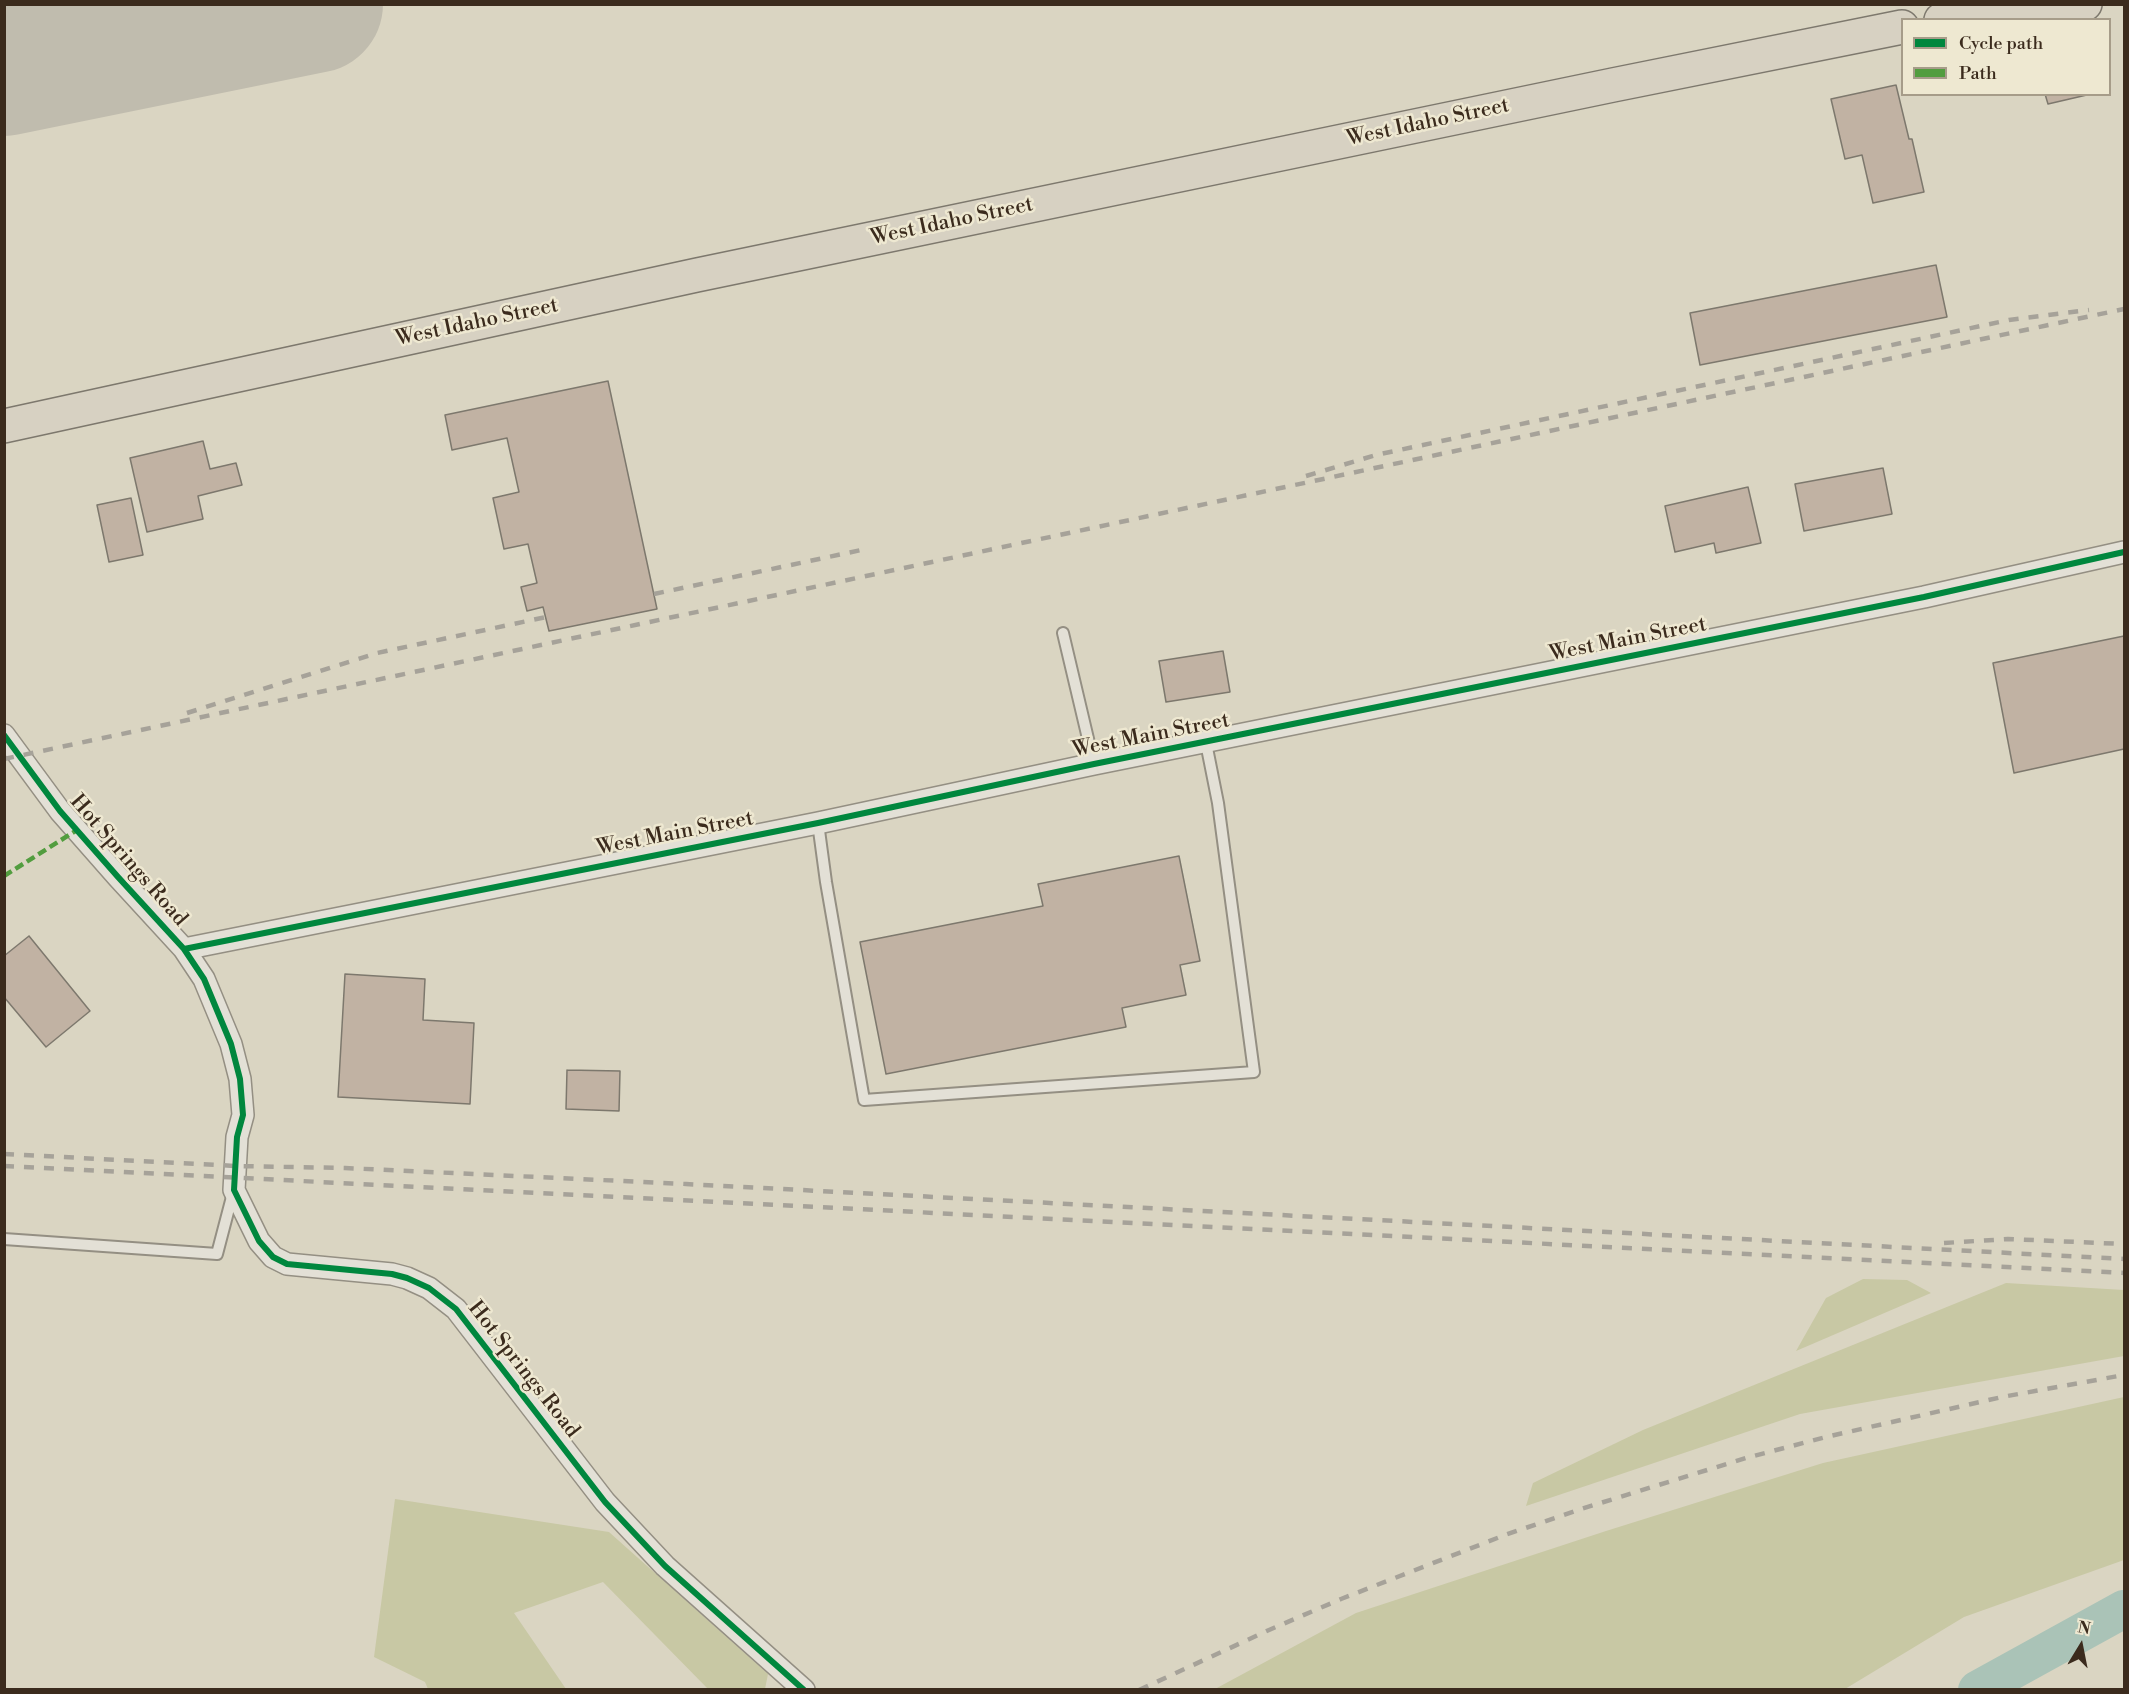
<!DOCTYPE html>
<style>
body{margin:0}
#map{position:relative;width:2129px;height:1694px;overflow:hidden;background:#dad5c2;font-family:"Libre Bodoni",serif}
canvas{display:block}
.frame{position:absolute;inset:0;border:6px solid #3b2b1d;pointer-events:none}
.legend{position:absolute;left:1901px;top:18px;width:210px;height:78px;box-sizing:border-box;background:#eee8d1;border:2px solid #a69c89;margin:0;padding:8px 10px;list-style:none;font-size:18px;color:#3b2b1d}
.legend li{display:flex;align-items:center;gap:12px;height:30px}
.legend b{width:30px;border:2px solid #a69c89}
.north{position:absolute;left:2051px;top:1616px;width:60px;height:60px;-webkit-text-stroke:4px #eee8d1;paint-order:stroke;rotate:10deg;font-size:16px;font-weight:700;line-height:24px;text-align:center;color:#3b2b1d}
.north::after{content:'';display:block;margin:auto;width:21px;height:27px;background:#3b2b1d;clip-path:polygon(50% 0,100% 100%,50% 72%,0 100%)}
</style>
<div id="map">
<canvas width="2129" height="1694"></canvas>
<div class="frame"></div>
<ul class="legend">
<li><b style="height:8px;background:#00873e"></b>Cycle path</li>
<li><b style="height:8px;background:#529d3f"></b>Path</li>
</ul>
<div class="north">N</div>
</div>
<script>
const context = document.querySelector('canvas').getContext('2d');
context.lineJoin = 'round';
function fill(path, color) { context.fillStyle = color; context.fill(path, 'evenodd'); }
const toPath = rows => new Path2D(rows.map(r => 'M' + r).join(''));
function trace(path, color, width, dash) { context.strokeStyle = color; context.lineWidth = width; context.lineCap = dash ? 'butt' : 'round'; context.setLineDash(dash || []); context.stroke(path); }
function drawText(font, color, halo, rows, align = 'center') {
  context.font = font + ' "Libre Bodoni",serif'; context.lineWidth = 5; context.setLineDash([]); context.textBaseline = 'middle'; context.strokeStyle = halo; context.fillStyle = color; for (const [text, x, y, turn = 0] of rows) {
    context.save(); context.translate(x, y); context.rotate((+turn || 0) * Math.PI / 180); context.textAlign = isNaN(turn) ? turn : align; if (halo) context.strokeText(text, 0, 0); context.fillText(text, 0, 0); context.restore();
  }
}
const green = toPath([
 [1863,1279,1907,1280,1931,1293,1796,1351,1826,1298],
 [2006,1283,2124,1290,2124,1356,1800,1414,1526,1506,1533,1483,1643,1430],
 [2124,1397,2124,1560,1964,1617,1845,1689,1215,1689,1356,1613,1606,1531,1823,1463],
 [395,1499,609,1532,768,1674,765,1689,708,1689,603,1582,514,1613,566,1689,428,1689,425,1682,374,1657]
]);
const river = toPath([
 [1977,1690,2124,1609]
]);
const runway = toPath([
 [4,67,314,4]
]);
const building = toPath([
 [1896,85,1909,139,1912,139,1924,192,1873,203,1862,155,1845,159,1831,99,1896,85],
 [2045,94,2091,94,2048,104,2045,94],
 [1936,265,1947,317,1700,365,1690,313,1936,265],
 [608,381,657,609,549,631,543,607,527,611,521,587,537,583,528,544,504,549,493,498,519,492,507,438,452,450,445,415,608,381],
 [203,441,210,469,236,463,242,485,198,496,203,519,147,532,130,458,203,441],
 [1883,468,1892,514,1804,531,1795,484,1883,468],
 [1748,487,1761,543,1716,553,1714,543,1675,552,1665,506,1748,487],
 [131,498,143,555,109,562,97,505,131,498],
 [2124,636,2124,749,2014,773,1993,663,2124,636],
 [1223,651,1230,692,1166,702,1159,661,1223,651],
 [1179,856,1200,961,1180,965,1186,995,1122,1008,1126,1027,886,1074,860,942,1043,906,1038,884,1179,856],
 [29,936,90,1011,46,1047,4,997,4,956,29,936],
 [345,974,425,979,423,1020,474,1023,470,1104,338,1097,345,974],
 [567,1070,620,1071,619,1111,566,1109,567,1070]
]);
const lane = toPath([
 [1063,633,1094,764],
 [818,823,826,882,864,1100,1254,1072,1218,803,1206,743],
 [4,1239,217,1254,233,1193]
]);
const street = toPath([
 [4,735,60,811,118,877,184,949,204,979,231,1044,240,1079,243,1115,237,1137,234,1190,259,1241,273,1257,287,1264,392,1274,407,1278,429,1288,456,1309,605,1502,665,1566,804,1690],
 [184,949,818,823,1094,764,1924,597,2124,552]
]);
const primary = toPath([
 [1941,20,1984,11,2085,4],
 [4,426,697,275,1613,85,1902,27]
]);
const rail = toPath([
 [1306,476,1376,455,2009,320,2089,310],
 [654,594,866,549],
 [187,713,377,653,546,617],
 [4,759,2124,309],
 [4,1154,236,1166,345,1168,686,1184,2124,1259],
 [4,1166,2124,1273],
 [1944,1243,2008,1239,2124,1244],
 [1139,1690,1269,1630,1341,1599,1505,1535,1581,1509,1746,1458,1826,1437,2002,1397,2124,1375]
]);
const quiet = toPath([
 [4,876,77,830]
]);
const cycleway = toPath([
 [4,735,60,811,118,877,184,949,204,979,231,1044,240,1079,243,1115,237,1137,234,1190,259,1241,273,1257,287,1264,392,1274,407,1278,429,1288,456,1309,605,1502,665,1566,804,1690],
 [184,949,818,823,1094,764,1924,597,2124,552]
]);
const streetNames = [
 ["West Idaho Street",1428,123,-12],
 ["West Idaho Street",952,222,-12],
 ["West Idaho Street",477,323,-12],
 ["West Main Street",1628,640,-11],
 ["West Main Street",1151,736,-11],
 ["West Main Street",675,834,-11],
 ["Hot Springs Road",128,861,49],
 ["Hot Springs Road",523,1370,52]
];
fill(green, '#c8c8a4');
trace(river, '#aac3b7', 38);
trace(runway, '#c0bcae', 138);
fill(building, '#c1b2a3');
trace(building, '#7d786d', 1.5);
trace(lane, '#948f83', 14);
trace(street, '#948f83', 24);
trace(primary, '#7d786d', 36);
trace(lane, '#e3e0d6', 10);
trace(street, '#e3e0d6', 21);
trace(primary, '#d7d1c2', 33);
trace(rail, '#a6a299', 4.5, [10, 10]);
trace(quiet, '#529d3f', 4.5, [9, 4.5]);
trace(cycleway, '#00873e', 6);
drawText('21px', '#3b2b1d', '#eee8d1', streetNames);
</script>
